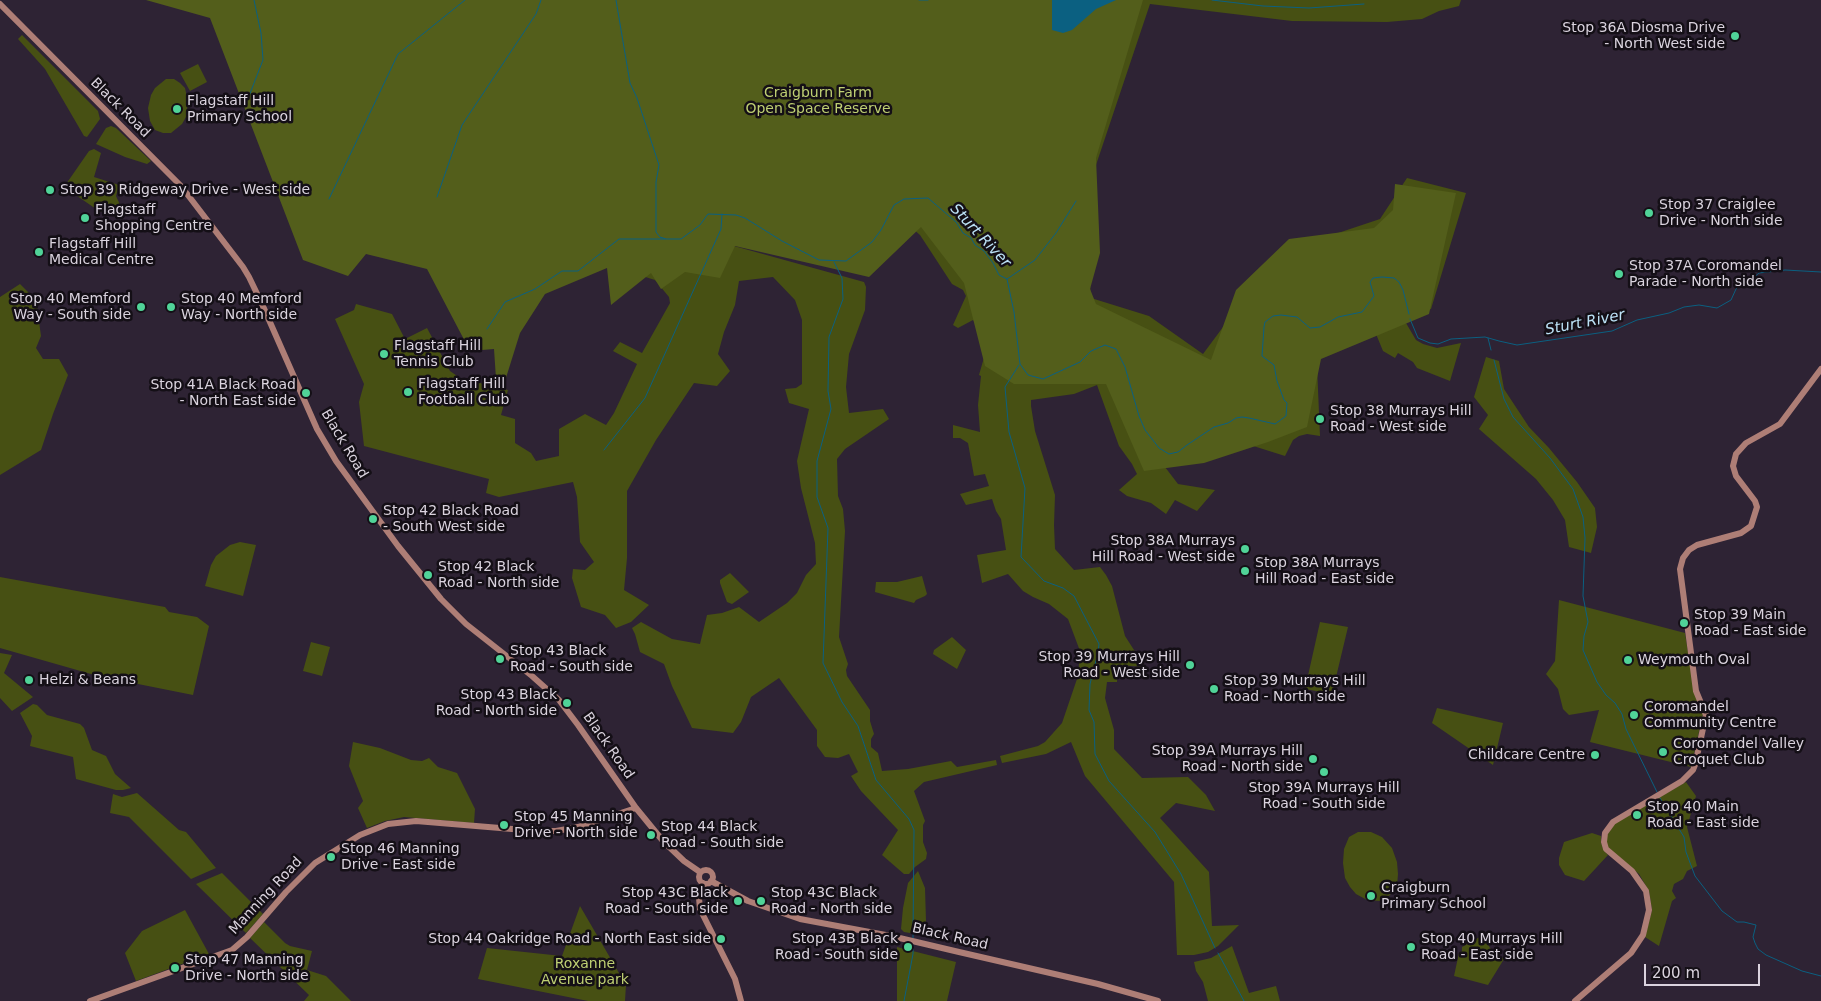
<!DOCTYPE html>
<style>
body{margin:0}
#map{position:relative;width:1821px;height:1001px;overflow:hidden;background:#2e2334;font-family:"DejaVu Sans",sans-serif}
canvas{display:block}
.scale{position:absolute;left:1644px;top:964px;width:116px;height:22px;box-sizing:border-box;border:2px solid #dad3de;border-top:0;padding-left:6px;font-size:15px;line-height:18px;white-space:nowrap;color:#dad3de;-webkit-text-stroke:4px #140f16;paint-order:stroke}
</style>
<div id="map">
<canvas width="1821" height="1001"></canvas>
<div class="scale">200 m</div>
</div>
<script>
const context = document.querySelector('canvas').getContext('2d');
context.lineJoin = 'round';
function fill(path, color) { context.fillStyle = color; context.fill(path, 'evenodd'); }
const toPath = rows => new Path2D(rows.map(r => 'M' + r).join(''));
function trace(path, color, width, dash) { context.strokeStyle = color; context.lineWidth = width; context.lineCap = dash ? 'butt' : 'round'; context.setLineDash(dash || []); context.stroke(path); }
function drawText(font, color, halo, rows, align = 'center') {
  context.font = font + ' "DejaVu Sans",sans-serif'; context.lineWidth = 5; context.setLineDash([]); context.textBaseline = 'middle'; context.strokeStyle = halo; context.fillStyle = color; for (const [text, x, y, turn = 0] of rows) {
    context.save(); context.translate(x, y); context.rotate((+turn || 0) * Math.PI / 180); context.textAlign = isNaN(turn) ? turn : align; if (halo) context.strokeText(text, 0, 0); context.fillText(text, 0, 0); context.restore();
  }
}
const green = toPath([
 [656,0,1461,0,1459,6,1439,11,1422,19,1387,22,1292,21,1150,4,1095,168,1087,247,1091,298,1149,316,1203,354,1278,253,1380,219,1407,178,1466,193,1431,309,1326,344,1317,366,1320,436,1307,434,1299,436,1293,440,1285,456,1247,444,1165,467,1178,484,1215,490,1197,511,1175,500,1166,514,1151,503,1127,496,1119,490,1137,474,1132,464,1119,446,1097,385,1074,394,1031,400,1031,406,1035,431,1055,495,1054,525,1055,549,1074,570,1100,567,1106,575,1112,586,1125,636,1145,667,1118,665,1117,682,1107,682,1105,698,1114,730,1114,749,1142,778,1188,777,1206,795,1215,811,1176,803,1160,818,1209,872,1212,926,1239,925,1218,946,1208,952,1194,955,1177,955,1174,882,1085,776,1071,742,1046,754,1002,763,1000,756,1038,746,1045,742,1062,723,1078,676,1080,651,1068,619,1049,604,1033,597,1023,591,1008,574,982,583,977,555,1006,550,1001,519,996,511,992,499,966,505,960,494,989,486,985,474,974,476,968,443,960,438,953,438,953,425,980,432,978,405,981,376,979,375,985,354,978,325,973,320,958,328,953,325,966,296,963,290,952,284,920,235,912,228,920,219,1017,290],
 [22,35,98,111,100,119,87,137,84,136,45,69,18,39],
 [198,64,207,82,190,91,180,73],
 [166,79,174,79,180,83,185,88,188,102,186,117,182,124,171,133,163,133,155,130,150,121,148,108,151,95,155,88],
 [111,126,116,128,151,161,147,164,125,157,96,144,106,128],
 [94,149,101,153,94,177,119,185,116,196,122,209,119,218,99,211,64,187,89,151],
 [734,246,864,282,866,287,865,310,849,354,846,387,849,413,883,409,889,419,845,449,837,459,838,496,843,509,845,531,839,637,848,664,846,670,847,676,870,710,870,721,874,734,871,739,871,747,878,753,882,771,908,769,951,761,957,767,996,760,997,765,924,782,914,791,925,821,923,825,923,842,927,853,926,859,915,867,909,874,904,874,882,855,898,830,861,791,851,776,858,772,849,754,838,758,825,757,817,746,817,730,779,678,751,697,741,722,733,733,692,728,672,686,664,664,640,652,635,634,632,628,641,622,672,639,700,644,707,615,722,613,739,607,759,622,787,603,797,593,806,575,816,564,815,543,801,488,797,461,809,409,789,403,785,389,796,388,802,384,802,320,795,300,773,277,739,281,735,305,724,332,718,354,730,371,717,386,694,383,656,440,627,491,627,558,624,590,649,605,631,622,616,628,605,615,581,607,572,578,573,569,585,570,594,562,580,542,577,497,573,482,499,497,486,493,489,479,364,446,359,402,364,384,335,319,354,310,356,304,392,314,405,339,427,328,450,371,460,378,508,390,501,415,515,419,515,443,531,453,536,461,559,456,559,429,585,414,606,425,614,413,637,364,613,351,620,342,642,353,670,303,669,297,655,280,639,275],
 [20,284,36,300,41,336,36,348,43,359,59,359,68,375,53,414,41,450,0,475,0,297],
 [1406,323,1416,340,1423,344,1437,348,1461,343,1450,381,1417,368,1413,362,1398,353,1395,358,1383,351,1376,334],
 [1486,357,1499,361,1504,389,1529,427,1549,448,1577,482,1595,508,1597,527,1591,553,1569,547,1565,520,1553,500,1536,479,1479,429,1488,415,1474,397],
 [240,542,256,545,243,596,205,586,211,565,216,556,230,545],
 [730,573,749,592,732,604,727,602,720,583,720,580],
 [922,576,927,594,925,596,916,600,914,603,875,592,876,582,897,582],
 [0,577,165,607,169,612,197,617,209,626,193,695,98,676,0,648],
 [1559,600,1685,633,1694,690,1703,714,1691,767,1590,742,1599,710,1569,715,1563,709,1558,689,1546,674,1555,661],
 [1320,622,1348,627,1332,694,1305,689],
 [952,637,966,650,957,669,933,654,934,650],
 [311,642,330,647,322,676,303,671],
 [0,653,12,655,4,673,33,697,12,711,0,698],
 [33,704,37,705,47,715,80,724,84,728,92,750,106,756,115,774,131,788,123,790,116,790,76,779,73,757,30,746,32,736,20,713],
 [1437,708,1503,723,1493,765,1432,723],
 [353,742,380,748,411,760,422,761,429,758,438,767,457,773,475,809,474,823,404,817,385,821,367,828,358,808,363,801,349,766],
 [1686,782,1696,796,1687,827,1697,866,1687,871,1683,879,1674,884,1672,891,1676,898,1672,901,1659,946,1645,937,1652,910,1649,891,1639,874,1608,848,1606,842,1607,835,1615,823],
 [137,793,179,830,186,832,216,868,191,879,129,817,110,813,113,794,122,797],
 [1358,832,1371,832,1382,837,1392,848,1397,862,1398,874,1397,886,1390,895,1380,901,1367,900,1356,894,1350,887,1345,878,1343,863,1344,849,1349,837],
 [1592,833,1601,836,1601,842,1603,849,1608,855,1584,881,1565,875,1559,865,1559,858,1564,842],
 [918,871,925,888,926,921,922,935,904,932,901,929,903,908,908,883],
 [222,873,263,914,246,933,196,884],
 [580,906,626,985,625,1001,588,1001,478,979,487,948,562,956],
 [185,910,209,954,136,981,125,953,142,931],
 [264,922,285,943,290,946,312,951,307,970,326,976,351,1001,304,1001,309,995,250,938],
 [1483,935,1490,948,1504,959,1488,985,1454,976,1459,953,1462,951,1462,947],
 [1232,946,1249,993,1276,986,1280,1001,1208,1001,1203,982,1196,971,1194,962,1211,958],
 [897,947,956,962,947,1001,897,1001]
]);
const forest = toPath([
 [146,0,1143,0,1096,158,1100,253,1090,289,1096,304,1211,360,1236,290,1289,239,1374,228,1393,210,1395,184,1456,193,1429,314,1321,359,1307,427,1268,442,1204,463,1144,471,1106,384,1014,384,985,366,964,283,921,227,869,277,735,246,720,278,685,272,661,289,651,273,611,305,607,268,545,294,520,333,505,381,496,379,494,349,470,351,427,269,366,254,348,276,303,260,210,18]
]);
const water = toPath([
 [1052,0,1116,0,1096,9,1072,30,1063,33,1052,30]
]);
const stream = toPath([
 [616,0,630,83,637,98,659,165,656,182,656,232,660,237,666,239,681,239,700,225,708,214,736,215,745,218,782,241,819,260,846,261,872,242,881,230,894,205,904,199,928,198,956,222,963,233,971,238,975,245,984,251,993,263,999,275,1007,279,1014,312,1020,364,1028,375,1043,379,1080,362,1091,351,1105,345,1116,349,1125,367,1139,416,1145,430,1159,448,1169,454,1178,452,1187,445,1214,427,1228,423,1236,418,1242,417,1249,418,1275,424,1286,416,1287,403,1284,400,1277,381,1274,365,1262,356,1264,327,1265,322,1273,316,1281,315,1297,317,1310,328,1320,327,1338,317,1362,312,1374,296,1370,282,1373,278,1382,277,1394,278,1399,282,1403,290,1409,314],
 [919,0,928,0],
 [1212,0,1263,6,1309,8,1364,4],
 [249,96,263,60,261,33,254,0],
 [437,197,462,125,536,14,541,0],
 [329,199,398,54,465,0],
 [834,262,842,278,843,299,829,337,828,391,831,409,817,461,817,497,828,528,823,663,842,702,858,726,876,780,909,819,914,830,913,939],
 [1007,279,1035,260,1056,233,1076,201],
 [1410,319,1418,338,1430,343,1438,344,1451,339,1485,337,1499,341,1517,345,1612,331,1637,320,1669,313,1684,307,1699,305,1717,308,1731,300,1736,289,1741,284,1750,281,1759,273,1785,270,1821,272],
 [487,329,505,302,535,289,562,271,578,271,619,239,665,239],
 [1488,338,1491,350],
 [1494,360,1504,399,1513,417,1550,458,1573,489,1583,517,1585,538,1583,596,1588,622,1584,636,1583,650,1597,682,1606,695,1615,703,1622,714,1626,729,1657,792],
 [1019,365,1005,387,1009,432,1025,488,1021,557,1044,581,1063,588,1074,596,1099,644,1098,653,1090,684,1089,710,1094,722,1095,754,1109,781,1155,832,1181,874,1215,948],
 [604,450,645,398,721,229,722,214],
 [1660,798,1684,837,1686,852,1695,876,1722,911,1737,922,1744,922,1756,925,1753,937,1755,943,1758,949,1766,955,1802,971,1821,976],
 [1218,953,1244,1001],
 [904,1001,913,954,913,943]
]);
const secondary = toPath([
 [0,4,181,186,243,267,249,277,262,304,317,429,336,461,398,546,441,599,466,624,532,676,559,700,578,725,636,808,663,841,684,861,700,872],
 '699 877a7 7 0 1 1 14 0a7 7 0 1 1-14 0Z',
 [711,881,748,901,800,919,891,936,959,952,1098,984,1158,1001],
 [703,883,699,898,700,909,735,979,741,1001],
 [90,1001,232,950,247,937,286,892,315,863,360,835,388,824,416,821,536,831,556,831,578,827,636,808],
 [1575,1001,1631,953,1643,935,1649,910,1646,891,1632,871,1606,849,1604,842,1605,833,1613,822,1682,781,1693,770,1695,765,1706,715,1696,691,1680,569,1683,558,1689,550,1697,545,1741,533,1751,526,1757,507,1755,501,1736,476,1733,466,1736,454,1746,443,1780,424,1821,369]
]);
const markers = [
 [1735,36,5,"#50d398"],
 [177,109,5,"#50d398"],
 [50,190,5,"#50d398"],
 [1649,213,5,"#50d398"],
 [85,218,5,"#50d398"],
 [39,252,5,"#50d398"],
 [1619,274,5,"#50d398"],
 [141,307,5,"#50d398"],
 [171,307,5,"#50d398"],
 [384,354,5,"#50d398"],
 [408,392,5,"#50d398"],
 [306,393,5,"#50d398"],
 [1320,419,5,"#50d398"],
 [373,519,5,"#50d398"],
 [1245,549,5,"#50d398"],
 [1245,571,5,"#50d398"],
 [428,575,5,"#50d398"],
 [1684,623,5,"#50d398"],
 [500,659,5,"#50d398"],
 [1628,660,5,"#50d398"],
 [1190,665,5,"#50d398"],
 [29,680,5,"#50d398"],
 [1214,689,5,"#50d398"],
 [567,703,5,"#50d398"],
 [1634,715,5,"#50d398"],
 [1663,752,5,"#50d398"],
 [1595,755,5,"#50d398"],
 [1313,759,5,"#50d398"],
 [1324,772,5,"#50d398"],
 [1637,815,5,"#50d398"],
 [504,825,5,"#50d398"],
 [651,835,5,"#50d398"],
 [331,857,5,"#50d398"],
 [1371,896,5,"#50d398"],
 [738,901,5,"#50d398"],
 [761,901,5,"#50d398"],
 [721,939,5,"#50d398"],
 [908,947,5,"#50d398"],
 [1411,947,5,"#50d398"],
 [175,968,5,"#50d398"]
];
const poiNames = [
 ["Stop 36A Diosma Drive",1725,28,"right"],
 ["- North West side",1725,44,"right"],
 ["Flagstaff Hill",187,101],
 ["Primary School",187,117],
 ["Stop 39 Ridgeway Drive - West side",60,190],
 ["Stop 37 Craiglee",1659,205],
 ["Drive - North side",1659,221],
 ["Flagstaff",95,210],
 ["Shopping Centre",95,226],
 ["Flagstaff Hill",49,244],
 ["Medical Centre",49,260],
 ["Stop 37A Coromandel",1629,266],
 ["Parade - North side",1629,282],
 ["Stop 40 Memford",131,299,"right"],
 ["Way - South side",131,315,"right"],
 ["Stop 40 Memford",181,299],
 ["Way - North side",181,315],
 ["Flagstaff Hill",394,346],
 ["Tennis Club",394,362],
 ["Flagstaff Hill",418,384],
 ["Football Club",418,400],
 ["Stop 41A Black Road",296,385,"right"],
 ["- North East side",296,401,"right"],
 ["Stop 38 Murrays Hill",1330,411],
 ["Road - West side",1330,427],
 ["Stop 42 Black Road",383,511],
 ["- South West side",383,527],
 ["Stop 38A Murrays",1235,541,"right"],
 ["Hill Road - West side",1235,557,"right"],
 ["Stop 38A Murrays",1255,563],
 ["Hill Road - East side",1255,579],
 ["Stop 42 Black",438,567],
 ["Road - North side",438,583],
 ["Stop 39 Main",1694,615],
 ["Road - East side",1694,631],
 ["Stop 43 Black",510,651],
 ["Road - South side",510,667],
 ["Stop 39 Murrays Hill",1180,657,"right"],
 ["Road - West side",1180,673,"right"],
 ["Weymouth Oval",1638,660],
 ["Helzi & Beans",39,680],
 ["Stop 39 Murrays Hill",1224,681],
 ["Road - North side",1224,697],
 ["Stop 43 Black",557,695,"right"],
 ["Road - North side",557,711,"right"],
 ["Coromandel",1644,707],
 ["Community Centre",1644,723],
 ["Coromandel Valley",1673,744],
 ["Croquet Club",1673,760],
 ["Stop 39A Murrays Hill",1303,751,"right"],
 ["Road - North side",1303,767,"right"],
 ["Childcare Centre",1585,755,"right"],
 ["Stop 39A Murrays Hill",1324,788,"center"],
 ["Road - South side",1324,804,"center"],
 ["Stop 40 Main",1647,807],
 ["Road - East side",1647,823],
 ["Stop 45 Manning",514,817],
 ["Drive - North side",514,833],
 ["Stop 44 Black",661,827],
 ["Road - South side",661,843],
 ["Stop 46 Manning",341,849],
 ["Drive - East side",341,865],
 ["Craigburn",1381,888],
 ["Primary School",1381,904],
 ["Stop 43C Black",728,893,"right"],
 ["Road - South side",728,909,"right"],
 ["Stop 43C Black",771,893],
 ["Road - North side",771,909],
 ["Stop 44 Oakridge Road - North East side",711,939,"right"],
 ["Stop 43B Black",898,939,"right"],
 ["Road - South side",898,955,"right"],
 ["Stop 40 Murrays Hill",1421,939],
 ["Road - East side",1421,955],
 ["Stop 47 Manning",185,960],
 ["Drive - North side",185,976]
];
const parkNames = [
 ["Craigburn Farm",818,93],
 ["Open Space Reserve",818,109],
 ["Roxanne",585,964],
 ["Avenue park",585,980]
];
const streetNames = [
 ["Black Road",120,108,45],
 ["Black Road",344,444,59],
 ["Black Road",608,746,55],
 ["Manning Road",266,896,-47],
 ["Black Road",950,937,13]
];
const waterNames = [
 ["Sturt River",980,236,47],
 ["Sturt River",1585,323,-11]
];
fill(green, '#475013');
fill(forest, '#535e1b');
fill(water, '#0b6081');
trace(stream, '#0b6081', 1);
trace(secondary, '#ae7e76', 6);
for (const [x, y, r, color] of markers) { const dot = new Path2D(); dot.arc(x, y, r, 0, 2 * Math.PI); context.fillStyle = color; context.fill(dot); trace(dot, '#140f16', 2); }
drawText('14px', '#dad3de', '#140f16', poiNames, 'left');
drawText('14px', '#bfd073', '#140f16', parkNames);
drawText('14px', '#dad3de', '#140f16', streetNames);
drawText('italic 15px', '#bce2f6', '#140f16', waterNames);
</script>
